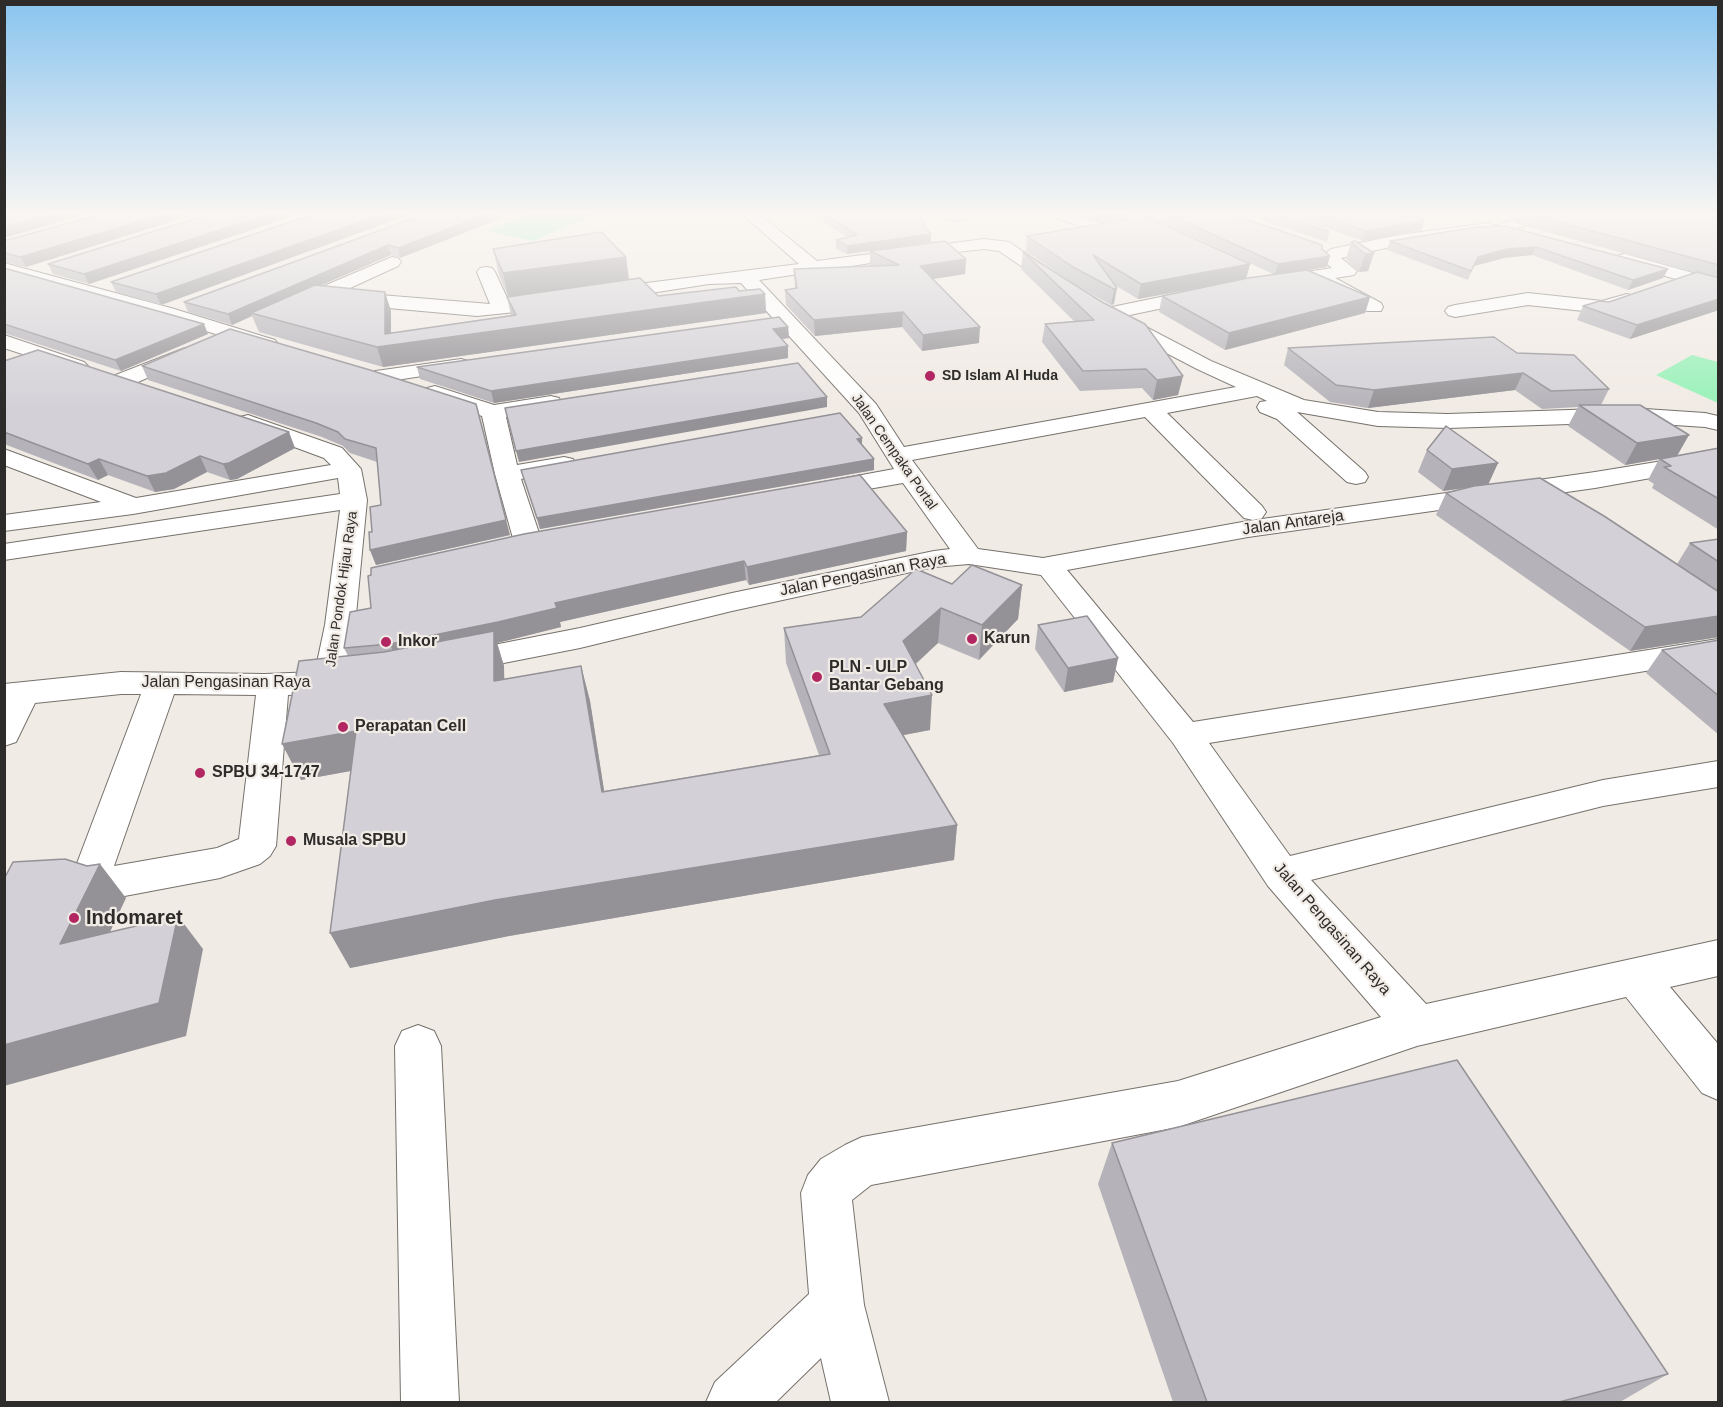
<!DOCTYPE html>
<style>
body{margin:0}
#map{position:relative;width:1723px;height:1407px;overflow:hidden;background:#f1ebe5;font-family:Arial,sans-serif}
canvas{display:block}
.frame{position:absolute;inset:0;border:6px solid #2e2c2a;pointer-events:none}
</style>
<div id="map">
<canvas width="1723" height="1407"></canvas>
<div class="frame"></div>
</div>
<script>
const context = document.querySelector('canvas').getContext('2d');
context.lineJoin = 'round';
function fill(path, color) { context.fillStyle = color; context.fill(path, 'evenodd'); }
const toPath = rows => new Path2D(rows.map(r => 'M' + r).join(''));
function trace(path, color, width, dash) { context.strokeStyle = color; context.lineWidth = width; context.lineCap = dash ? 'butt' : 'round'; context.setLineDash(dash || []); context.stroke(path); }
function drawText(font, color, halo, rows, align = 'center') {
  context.font = font + ' Arial,sans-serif'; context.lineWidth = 4.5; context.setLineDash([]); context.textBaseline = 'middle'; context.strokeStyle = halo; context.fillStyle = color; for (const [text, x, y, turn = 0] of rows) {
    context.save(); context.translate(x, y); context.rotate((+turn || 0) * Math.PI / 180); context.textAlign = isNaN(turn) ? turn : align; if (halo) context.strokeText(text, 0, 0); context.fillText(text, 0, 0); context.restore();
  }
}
const green = toPath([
 [529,214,596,214,533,241,487,231],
 [1692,355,1718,362,1718,403,1656,375]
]);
const minor = toPath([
 [498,214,516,214,508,219,500,217,498,214],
 [742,214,759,214,817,261,984,239,1009,242,1067,281,1070,285,1067,289,1055,289,999,251,984,249,910,257,759,280,876,404,904,447,1236,387,1197,369,1111,324,1109,319,1100,318,1097,314,1100,310,1107,308,1204,288,1211,290,1213,294,1211,298,1125,316,1211,361,1304,400,1378,412,1448,414,1630,408,1705,413,1718,416,1718,430,1705,427,1630,422,1448,428,1378,426,1297,412,1365,472,1368,477,1365,482,1356,484,1347,482,1277,419,1260,412,1257,407,1260,402,1267,401,1257,396,1167,413,1262,506,1266,512,1262,518,1253,520,1244,518,1145,417,912,460,978,549,1043,558,1248,521,1595,472,1718,452,1718,466,1595,488,1248,537,1067,570,1193,722,1718,639,1718,659,1209,743,1290,856,1603,780,1718,761,1718,787,1603,806,1311,880,1426,1004,1718,940,1718,976,1670,987,1718,1044,1718,1100,1702,1093,1626,997,1417,1046,1178,1127,871,1185,852,1200,864,1305,889,1402,831,1402,821,1358,776,1402,706,1402,715,1382,809,1294,801,1193,808,1175,821,1159,845,1145,862,1137,1178,1081,1381,1017,1268,886,1173,743,1041,575,969,564,934,567,732,611,580,648,458,672,447,669,442,662,447,655,458,652,580,628,732,593,934,551,950,549,903,483,822,497,813,494,809,489,813,484,894,469,859,413,741,283,709,284,606,300,599,298,597,294,599,290,606,288,799,264,742,214],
 [947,214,971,214,969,217,953,221,947,219,947,214],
 [1052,214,1074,214,1100,223,1142,214,1175,214,1167,219,1107,230,1102,229,1095,232,1054,217,1052,214],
 [1533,214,1559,214,1557,217,1502,232,1495,229,1488,233,1399,245,1341,258,1357,271,1354,275,1335,278,1381,303,1383,307,1381,311,1367,311,1322,286,1320,280,1273,287,1267,286,1264,282,1267,278,1273,277,1332,268,1320,258,1331,249,1399,235,1488,223,1495,226,1533,214],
 [1625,254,1718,280,1718,291,1619,263,1616,259,1619,255,1625,254],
 [392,257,398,258,401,262,398,266,324,300,317,302,310,300,308,296,310,292,392,257],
 [4,263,171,308,275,340,278,344,275,348,261,348,157,316,4,274,4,263],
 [486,267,492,268,495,272,509,302,555,296,562,298,564,302,562,306,555,308,477,316,344,304,337,302,335,298,337,294,344,292,490,304,477,272,480,268,486,267],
 [1528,293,1602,301,1627,294,1634,296,1636,300,1634,304,1602,313,1528,305,1455,317,1448,315,1445,311,1448,307,1455,305,1528,293],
 [4,335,84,362,88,366,84,370,77,372,4,348,4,335],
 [185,348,192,350,195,354,192,358,129,386,121,387,113,386,110,381,113,376,185,348],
 [461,359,468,361,472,365,468,369,383,382,375,381,372,376,375,371,383,370,461,359],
 [435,386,494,405,551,396,559,398,562,403,559,408,551,410,506,417,517,465,564,457,573,459,576,464,573,469,521,479,542,542,538,548,528,550,518,548,514,542,495,474,482,416,427,398,424,393,427,388,435,386],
 [248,415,342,448,361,469,367,500,355,625,347,674,350,675,355,682,350,689,339,693,288,695,276,846,270,856,260,864,220,878,114,898,86,888,76,866,141,694,121,694,35,703,16,742,4,746,4,684,121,672,265,674,315,672,325,625,340,510,4,560,4,544,340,494,338,478,133,514,4,531,4,515,101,502,4,465,4,449,136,498,331,465,324,458,240,427,236,422,240,417,248,415],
 [174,694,256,695,239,839,217,848,114,866,174,694],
 [418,1025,434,1031,441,1046,459,1402,401,1402,395,1046,402,1031,418,1025]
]);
const wall = toPath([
 [101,214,196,214,26,267,4,262,4,241],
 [210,214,299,214,89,284,53,274,48,264],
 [314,214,411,214,161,305,116,292,111,282],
 [425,214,499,219,400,258,391,255,322,285,391,311,391,333,511,315,507,297,508,297,499,275,493,249,626,257,629,279,658,296,739,291,765,294,766,313,383,367,259,332,252,316,232,325,188,312,184,302],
 [811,214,920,214,925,228,931,234,931,242,847,254,836,249,836,240,847,237],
 [1077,214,1132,214,1095,221],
 [1163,214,1231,214,1322,249,1327,267,1275,275,1162,222],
 [1244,214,1413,214,1425,220,1421,230,1363,241,1321,226,1329,232,1327,242],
 [1517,214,1719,214,1719,310,1630,339,1577,320,1583,306,1609,302,1695,273,1514,223],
 [1122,216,1250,264,1246,279,1370,297,1365,313,1225,350,1159,312,1162,296,1226,283,1138,299,1115,285,1114,304,1111,305,1071,282,1026,251,1027,236,1121,221],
 [1476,227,1668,269,1663,278,1628,290,1532,255,1504,258,1474,266,1468,280,1387,250,1390,241],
 [1351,242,1374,253,1368,271,1359,272,1346,259],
 [870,251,966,259,965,274,933,279,979,343,922,351,902,327,815,336,786,305,785,290,795,288,794,269,871,266,870,266],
 [1023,252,1183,376,1178,395,1153,400,1142,388,1080,391,1042,342,1045,324,1074,321,1021,269],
 [4,268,208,334,121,371,4,333],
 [788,327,789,338,782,339,788,346,788,358,494,403,420,379,417,367],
 [230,329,510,535,376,565,370,550,372,532,381,505,377,462,350,453,343,446,322,437,148,380,142,366],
 [1288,348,1517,353,1609,389,1601,405,1677,455,1719,448,1719,530,1652,488,1654,484,1648,480,1659,459,1625,465,1568,426,1578,407,1542,409,1515,390,1368,408,1330,402,1284,365],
 [4,361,295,448,237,479,230,480,207,472,174,489,155,492,108,475,98,480,4,444],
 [862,445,874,470,540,529,521,470],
 [1427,450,1498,463,1488,484,1677,564,1690,543,1719,539,1719,637,1630,651,1436,515,1446,493,1470,487,1443,491,1418,472],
 [907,532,906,551,749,585,746,580,560,622,561,627,497,643,504,666,504,679,581,666,590,701,604,791,819,755,786,663,784,628,861,617,952,584,1022,585,1018,619,979,660,938,643,916,664,930,730,903,735,957,825,954,860,509,936,350,968,351,771,301,780,348,656,344,648,371,608],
 [1038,625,1118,658,1113,682,1064,692,1035,649],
 [1719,640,1719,735,1646,673,1662,650],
 [1112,1143,1668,1374,1620,1402,1173,1402,1098,1184]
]);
const shadedWall = toPath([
 [51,214,86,214,4,238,4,227],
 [163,214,196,214,26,267,21,257],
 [269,214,299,214,89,284,84,274],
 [383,214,411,214,161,305,156,294],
 [486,214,498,214,499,219,400,258,398,248],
 [1096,214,1132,214,1095,221],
 [1425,220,1421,230,1363,241,1366,231],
 [931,234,931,242,847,254,847,246],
 [388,245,391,255,255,314,251,313,252,316,232,325,228,314],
 [1536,247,1532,255,1504,258,1474,266,1468,280,1478,257,1507,249],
 [1374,253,1368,271,1359,272,1365,254],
 [1330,256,1327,267,1275,275,1278,264],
 [626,257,629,283,509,300,503,273],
 [966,259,965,274,920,281,920,266],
 [1250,264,1246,279,1138,299,1141,284],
 [1668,269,1663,278,1628,290,1633,280],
 [1117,288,1114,304,1111,305,1114,289],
 [385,292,391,311,391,345,765,294,766,313,383,367,377,347,385,334],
 [1370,297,1365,313,1225,350,1229,333],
 [1719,299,1719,310,1630,339,1637,325],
 [903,312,902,327,815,336,814,320],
 [204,324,208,334,121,371,115,360],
 [788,327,789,338,773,340,773,329],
 [980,327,979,343,922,351,923,335],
 [788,346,788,358,494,403,491,391],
 [1523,373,1515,390,1368,408,1374,390],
 [1183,376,1178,395,1153,400,1157,380],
 [827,397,827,407,519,462,516,451],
 [476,404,510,535,376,565,370,550],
 [289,432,295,448,237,479,230,480,223,464],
 [1689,435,1677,456,1625,465,1637,443],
 [862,438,862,449,857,439],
 [200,456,207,472,174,489,155,492,147,476],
 [99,459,108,475,98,480,88,464],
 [874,459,874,470,540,529,537,518],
 [1498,463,1488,485,1443,491,1452,469],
 [907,532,906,551,749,585,747,567],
 [744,561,746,580,560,622,561,627,497,643,504,666,505,716,398,663,390,644,555,603],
 [1022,585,1018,619,979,660,982,625],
 [941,608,938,643,902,676,903,641],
 [1719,616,1719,637,1630,651,1645,627],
 [1118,658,1113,682,1064,692,1068,668],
 [581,666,590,701,610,828,602,792],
 [932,695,930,730,883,739,884,704],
 [356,731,372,767,301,780,282,744],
 [957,825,954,860,509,936,350,968,330,933,495,900],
 [100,864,126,898,89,977,60,944],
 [178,916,203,949,186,1036,4,1086,4,1045]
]);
const building = toPath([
 [4,214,51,214,4,227,4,214],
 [101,214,163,214,21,257,4,253,4,241,101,214],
 [210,214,269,214,84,274,48,264,210,214],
 [314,214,383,214,156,294,111,282,314,214],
 [425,214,486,214,398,248,388,245,228,314,184,302,425,214],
 [824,214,920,214,925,228,931,234,847,246,836,240,857,235,824,214],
 [1134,214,1141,214,1250,264,1141,284,1093,255,1117,288,1114,289,1073,267,1027,236,1129,219,1122,216,1134,214],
 [1168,214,1231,214,1322,245,1322,249,1330,256,1278,264,1168,214],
 [1275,214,1309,214,1308,217,1329,232,1275,214],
 [1318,214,1413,214,1425,220,1366,231,1318,214],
 [1529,214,1719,214,1719,265,1529,214],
 [1505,226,1668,269,1633,280,1536,247,1507,249,1478,257,1471,271,1390,241,1476,227,1505,226],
 [601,232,626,257,503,273,493,249,601,232],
 [945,241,966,259,920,266,980,327,923,335,903,312,814,320,785,290,797,288,794,269,899,265,870,251,945,241],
 [1355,241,1374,253,1365,254,1351,242,1355,241],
 [1023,252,1102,302,1145,324,1183,376,1157,380,1146,369,1083,371,1045,324,1094,320,1023,252],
 [4,268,204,324,115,360,4,324,4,268],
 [1307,270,1370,297,1229,333,1162,296,1248,278,1307,270],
 [1697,272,1719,278,1719,299,1637,325,1583,306,1600,301,1609,302,1697,272],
 [640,278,658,296,736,287,739,291,760,289,765,294,377,347,251,313,315,285,385,292,385,334,516,315,507,297,640,278],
 [779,317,788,327,773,329,788,346,491,391,417,367,779,317],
 [230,329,370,370,476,404,506,520,370,550,369,532,372,532,370,507,381,505,376,448,345,439,338,432,316,423,142,366,230,329],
 [1494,337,1517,353,1574,355,1609,389,1551,391,1523,373,1374,390,1336,385,1288,348,1494,337],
 [38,350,289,432,229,463,223,464,200,456,166,473,147,476,99,459,88,464,4,432,4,361,38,350],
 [798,363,827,397,516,451,505,408,798,363],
 [1579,405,1640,405,1689,435,1637,443,1579,405],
 [840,413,862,438,857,439,874,459,537,518,521,470,840,413],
 [1446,426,1498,463,1452,469,1427,450,1446,426],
 [1719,448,1719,499,1664,467,1671,466,1660,459,1719,448],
 [860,475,907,532,747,567,744,561,555,603,557,608,498,622,390,644,344,648,350,612,371,608,368,576,371,575,371,568,524,534,860,475],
 [1540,478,1604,516,1719,592,1719,616,1645,627,1446,493,1474,486,1540,478],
 [1719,539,1719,562,1690,543,1719,539],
 [972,565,1022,585,982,625,941,608,903,641,932,695,884,704,957,825,495,900,330,933,356,731,282,744,299,661,384,652,494,631,494,681,581,666,602,792,830,754,784,628,861,617,916,569,952,584,972,565],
 [1087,616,1118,658,1068,668,1038,625,1087,616],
 [1719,640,1719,696,1662,650,1719,640],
 [65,859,87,866,100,864,60,944,178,916,159,1003,4,1045,4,879,13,862,65,859],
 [1457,1060,1668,1374,1559,1402,1207,1402,1112,1143,1457,1060]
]);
const markers = [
 [930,376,6,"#b22661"],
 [972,639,6,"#b22661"],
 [386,642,6,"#b22661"],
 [817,677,6,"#b22661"],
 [343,727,6,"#b22661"],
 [200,773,6,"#b22661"],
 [291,841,6,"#b22661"],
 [74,918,6,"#b22661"]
];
const farPoinames = [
 ["SD Islam Al Huda",942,376]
];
const farStreetnames = [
 ["Jalan Cempaka Portal",894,452,55],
 ["Jalan Pondok Hijau Raya",342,589,-82]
];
const streetNames = [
 ["Jalan Antareja",1293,523,-8],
 ["Jalan Pengasinan Raya",863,575,-11],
 ["Jalan Pengasinan Raya",226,683],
 ["Jalan Pengasinan Raya",1332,929,49]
];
const poiNames = [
 ["Karun",984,639],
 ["Inkor",398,642],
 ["PLN - ULP",829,668],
 ["Bantar Gebang",829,686],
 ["Perapatan Cell",355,727],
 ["SPBU 34-1747",212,773],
 ["Musala SPBU",303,841]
];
const nearPoinames = [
 ["Indomaret",86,918]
];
fill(green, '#96f1b7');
trace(minor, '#76716b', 2);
fill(minor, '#fff');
fill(wall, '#b5b3b9');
fill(shadedWall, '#949296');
fill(building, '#d3d0d7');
trace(building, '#949296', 1.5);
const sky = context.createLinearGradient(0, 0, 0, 411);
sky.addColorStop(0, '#89c4ef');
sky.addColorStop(0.52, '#f9f6f3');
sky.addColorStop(1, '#f9f6f300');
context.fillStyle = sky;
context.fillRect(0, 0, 1723, 411);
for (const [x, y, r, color] of markers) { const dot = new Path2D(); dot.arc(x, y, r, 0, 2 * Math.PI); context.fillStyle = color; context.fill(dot); trace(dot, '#f1ebe5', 2); }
drawText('bold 14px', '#2e2c2a', '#f1ebe5', farPoinames, 'left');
drawText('14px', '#2e2c2a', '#f1ebe5', farStreetnames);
drawText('16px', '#2e2c2a', '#f1ebe5', streetNames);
drawText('bold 16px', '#2e2c2a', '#f1ebe5', poiNames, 'left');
drawText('bold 20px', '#2e2c2a', '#f1ebe5', nearPoinames, 'left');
</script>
